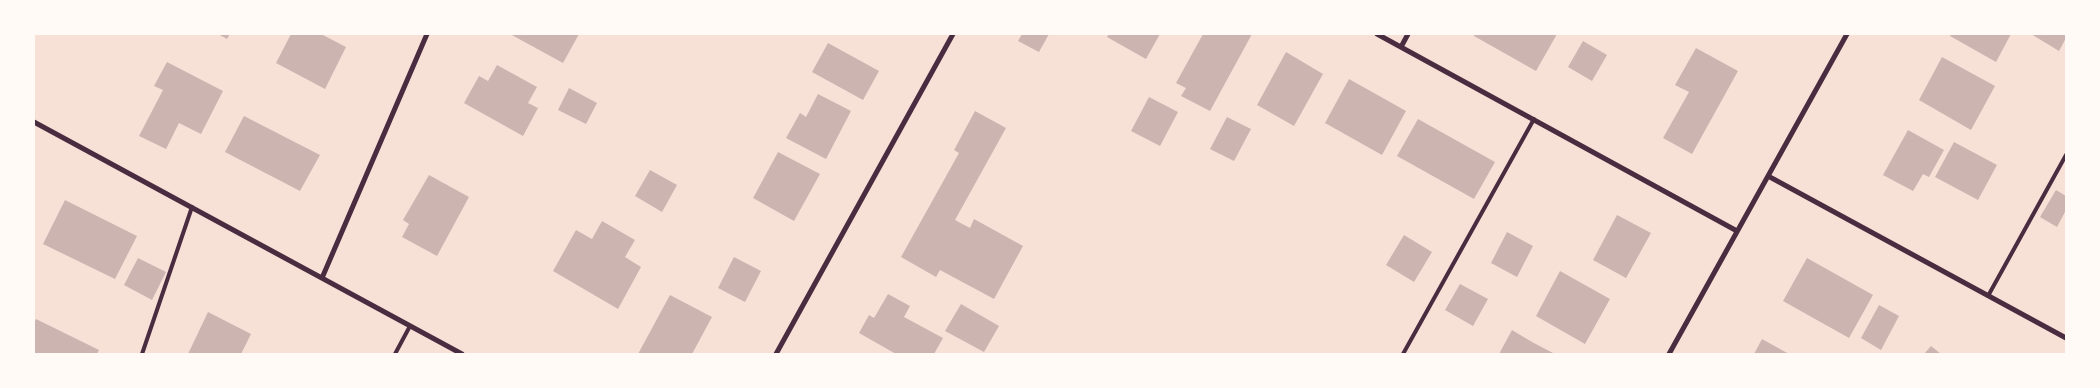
<!DOCTYPE html>
<style>
body{margin:0}
#map{position:relative;width:2100px;height:388px;overflow:hidden;background:#f7e1d7;font-family:Arial,sans-serif}
canvas{display:block}
.frame{position:absolute;inset:0;border:35px solid #fffaf5;pointer-events:none}
</style>
<div id="map">
<canvas width="2100" height="388"></canvas>
<div class="frame"></div>
</div>
<script>
const context = document.querySelector('canvas').getContext('2d');
context.lineJoin = 'round';
function fill(path, color) { context.fillStyle = color; context.fill(path, 'evenodd'); }
const toPath = rows => new Path2D(rows.map(r => 'M' + r).join(''));
function trace(path, color, width, dash) { context.strokeStyle = color; context.lineWidth = width; context.lineCap = dash ? 'butt' : 'round'; context.setLineDash(dash || []); context.stroke(path); }
const building = toPath([
 [218,34,230,34,227,39],
 [291,34,321,34,346,47,325,89,276,63],
 [510,34,579,34,563,63],
 [1022,34,1049,34,1039,52,1018,41],
 [1109,34,1160,34,1146,59,1107,37],
 [1203,34,1252,34,1210,111,1181,96,1186,88,1176,83],
 [1475,34,1557,34,1536,71,1474,36],
 [1951,34,2011,34,1996,62,1950,36],
 [2031,34,2066,34,2066,38,2059,51],
 [1583,41,1607,55,1592,81,1568,67],
 [828,43,879,71,863,100,812,72],
 [1696,48,1738,71,1692,154,1663,138,1689,92,1675,85],
 [1286,52,1323,74,1294,126,1257,105],
 [1942,57,1995,86,1971,130,1919,100],
 [167,62,223,91,201,134,179,123,166,149,139,136,163,90,154,86],
 [497,65,537,87,528,103,538,108,523,136,464,103,479,76,488,81],
 [1349,79,1406,111,1382,155,1325,123],
 [569,88,597,103,586,124,558,110],
 [818,94,851,111,826,159,786,138,800,113,806,117],
 [1149,97,1178,112,1160,146,1131,131],
 [975,111,1006,128,955,220,970,228,974,219,1023,246,994,299,940,270,936,277,901,257,959,153,954,150],
 [244,116,320,155,300,191,225,152],
 [1227,117,1251,129,1234,161,1210,149],
 [1418,119,1495,162,1474,199,1397,156],
 [1908,130,1944,150,1929,177,1923,174,1913,191,1883,175],
 [1954,142,1997,165,1978,200,1935,177],
 [778,152,820,174,794,221,753,198],
 [650,170,677,185,662,212,635,196],
 [429,175,469,197,437,256,402,237,409,224,403,220],
 [2056,190,2066,196,2066,210,2057,227,2040,217],
 [65,200,137,236,115,279,43,244],
 [1617,215,1651,233,1626,278,1593,260],
 [602,221,635,240,625,257,641,267,618,309,553,271,576,230,592,239],
 [1507,232,1533,246,1517,277,1491,263],
 [1404,235,1432,252,1414,282,1386,265],
 [734,257,761,271,745,302,718,288],
 [138,258,166,272,152,300,124,285],
 [1807,258,1873,295,1849,338,1783,301],
 [1560,271,1610,299,1585,344,1536,316],
 [1460,284,1488,299,1473,326,1445,310],
 [888,294,910,306,904,317,943,338,934,354,896,354,859,333,869,315,874,318],
 [670,295,712,317,692,354,638,354],
 [961,304,999,326,984,352,945,331],
 [1879,305,1899,316,1881,350,1861,338],
 [208,312,251,334,241,354,188,354],
 [36,319,99,350,97,354,34,354,34,323],
 [1512,330,1532,342,1555,354,1499,354],
 [1762,339,1789,354,1754,354],
 [1931,346,1941,354,1924,354]
]);
const service = toPath([
 [1988,296,2066,155],
 [142,354,192,207],
 [395,354,410,326],
 [1403,354,1534,119]
]);
const minor = toPath([
 [1377,34,1737,231],
 [1401,47,1408,34],
 [34,122,462,354],
 [1768,176,2066,338],
 [322,278,427,34],
 [776,354,953,34],
 [1669,354,1847,34]
]);
fill(building, '#ccb4b1');
trace(service, '#4a2c40', 4);
trace(minor, '#4a2c40', 5);
</script>
